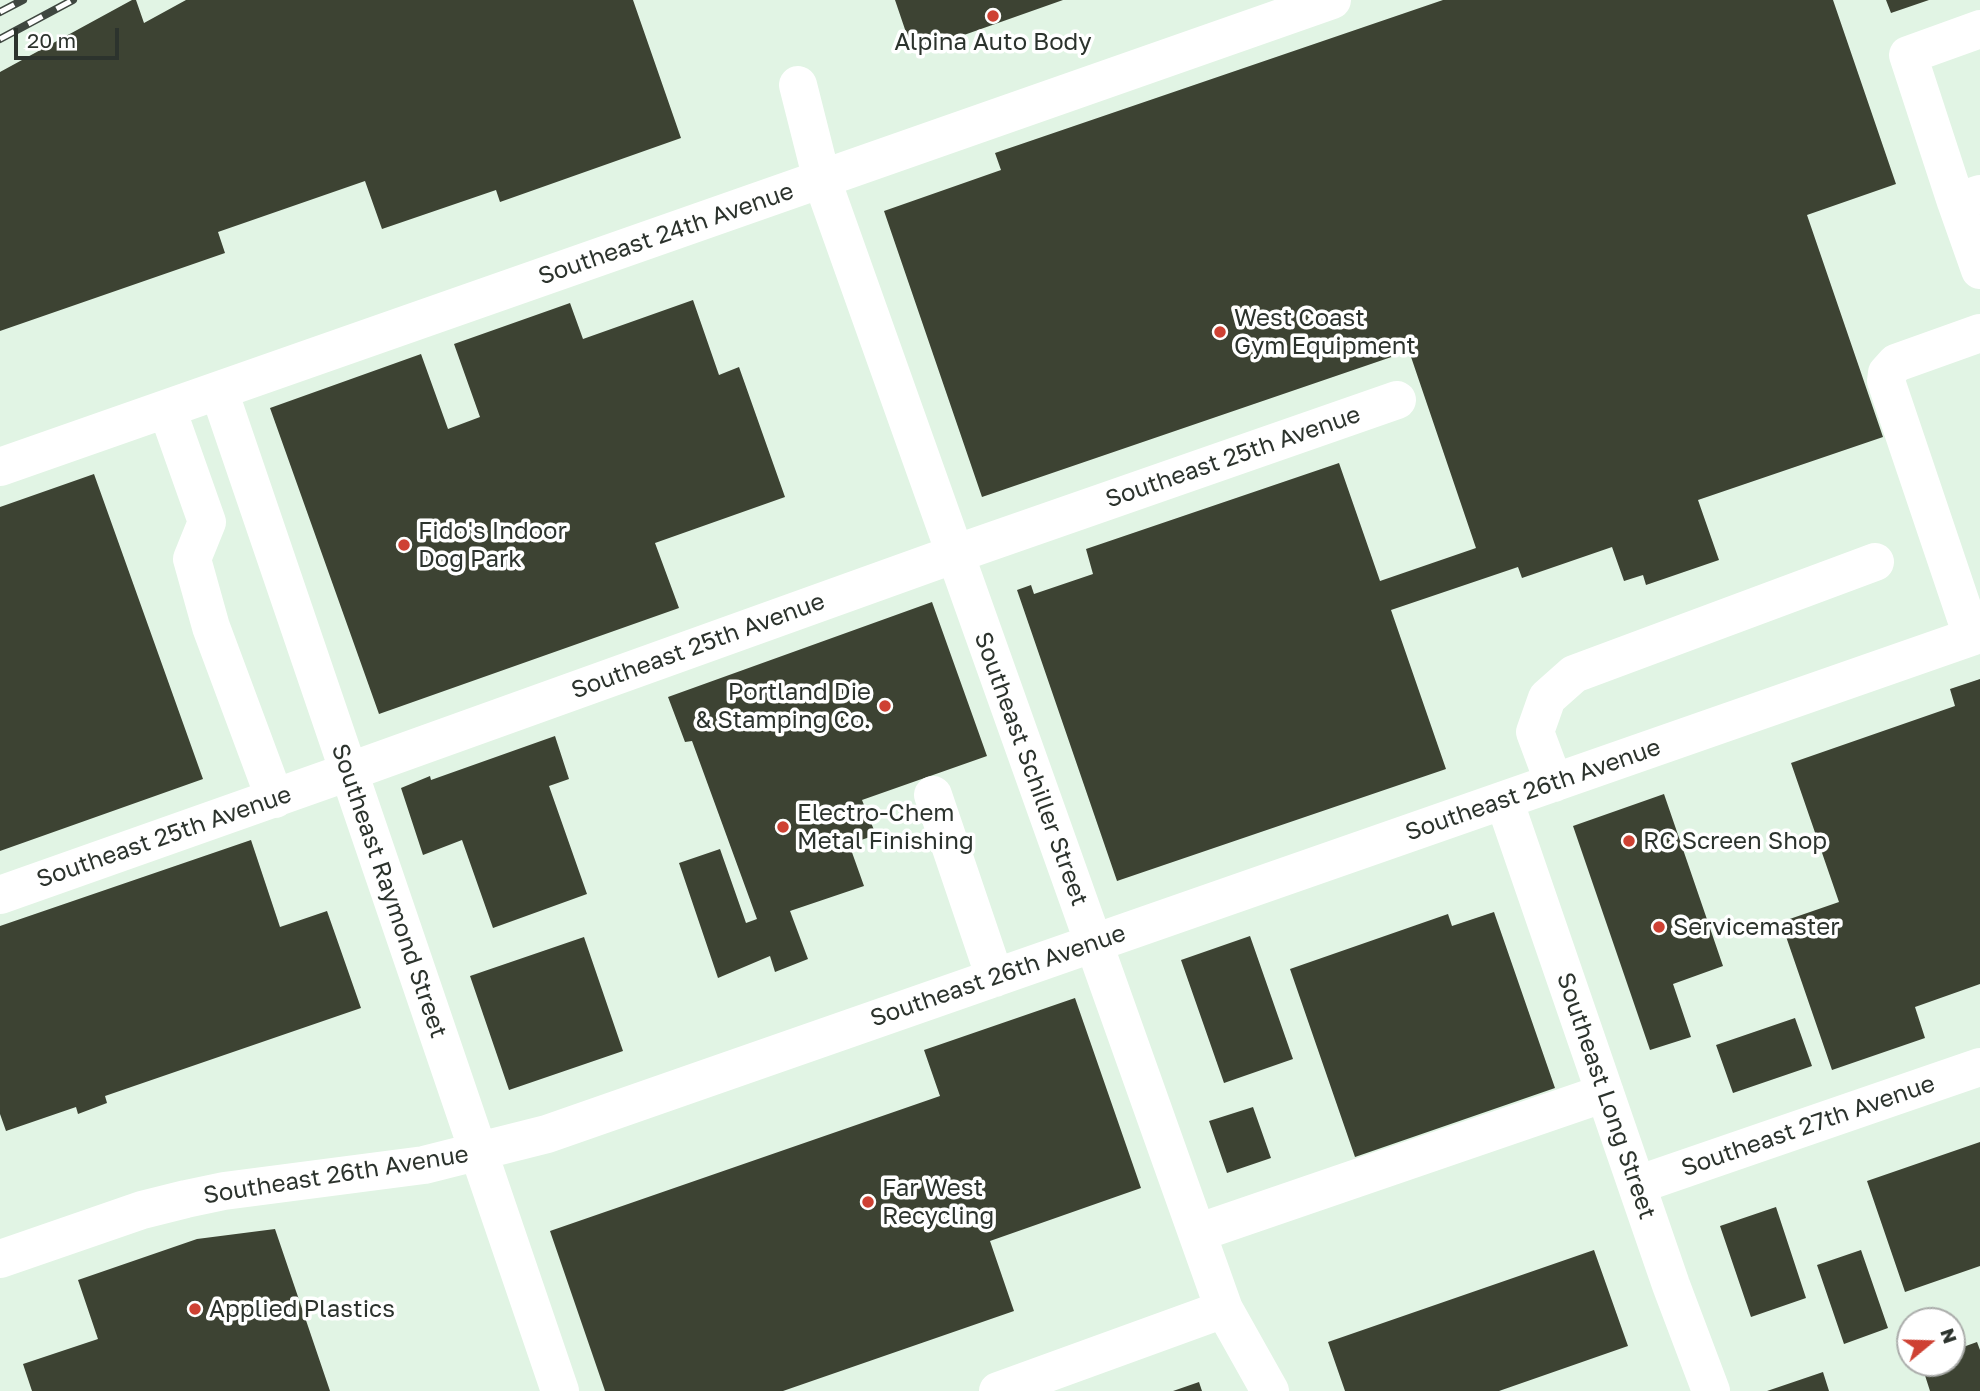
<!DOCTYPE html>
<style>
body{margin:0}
#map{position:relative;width:1980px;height:1391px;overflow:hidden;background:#e1f4e4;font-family:"Golos Text",sans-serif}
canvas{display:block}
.north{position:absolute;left:1896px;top:1307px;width:70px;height:70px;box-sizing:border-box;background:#fff;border:2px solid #abadab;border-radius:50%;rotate:71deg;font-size:19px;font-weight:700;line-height:28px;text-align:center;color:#2c332d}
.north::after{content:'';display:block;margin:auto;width:24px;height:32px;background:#ce4133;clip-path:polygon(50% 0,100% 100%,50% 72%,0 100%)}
.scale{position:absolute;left:14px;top:28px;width:105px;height:32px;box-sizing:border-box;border:4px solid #2c332d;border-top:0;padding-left:9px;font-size:21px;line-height:24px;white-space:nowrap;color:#2c332d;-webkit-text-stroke:5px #fff;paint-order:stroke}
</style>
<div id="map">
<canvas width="1980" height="1391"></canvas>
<div class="north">N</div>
<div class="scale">20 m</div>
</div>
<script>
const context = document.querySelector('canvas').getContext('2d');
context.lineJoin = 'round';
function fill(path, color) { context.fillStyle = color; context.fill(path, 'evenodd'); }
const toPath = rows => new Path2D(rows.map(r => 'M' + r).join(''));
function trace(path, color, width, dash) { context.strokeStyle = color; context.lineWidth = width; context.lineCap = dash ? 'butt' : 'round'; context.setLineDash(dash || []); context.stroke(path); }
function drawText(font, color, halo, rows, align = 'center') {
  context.font = font + ' "Golos Text",sans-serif'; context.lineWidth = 7; context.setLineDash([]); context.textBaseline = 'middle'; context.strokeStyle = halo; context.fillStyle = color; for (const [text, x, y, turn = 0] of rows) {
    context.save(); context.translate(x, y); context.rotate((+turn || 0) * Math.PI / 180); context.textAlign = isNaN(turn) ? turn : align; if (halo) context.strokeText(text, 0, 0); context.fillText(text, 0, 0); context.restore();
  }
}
const building = toPath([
 [132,0,136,0,144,23,186,0,633,0,681,138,500,202,496,190,382,229,365,181,218,232,225,253,0,331,0,72],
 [895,0,1063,0,913,53],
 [1443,0,1833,0,1896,184,1807,215,1883,437,1698,500,1719,560,1646,585,1643,575,1624,581,1612,547,1522,578,1518,567,1391,610,1446,769,1117,881,1017,590,1031,585,1034,594,1093,574,1086,549,1339,463,1380,581,1476,548,1409,351,982,497,884,211,1001,170,995,153],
 [1886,0,1929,0,1891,13],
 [693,300,719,375,739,367,785,497,655,543,679,608,379,714,270,408,421,354,448,429,480,417,454,344,570,303,583,339],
 [94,474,203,779,0,851,0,507],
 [932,602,987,756,862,800,876,835,849,844,864,886,790,911,808,959,775,972,770,956,718,978,679,863,720,849,746,923,757,919,692,741,685,742,668,697],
 [1980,679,1980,984,1915,1007,1925,1038,1832,1070,1781,922,1839,902,1791,763,1955,706,1950,689],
 [555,736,569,779,549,786,587,894,493,928,462,840,423,855,401,788,430,776,431,780],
 [1664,794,1723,966,1673,984,1691,1037,1650,1050,1573,826],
 [251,840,280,927,327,911,361,1008,105,1096,107,1103,78,1114,76,1107,6,1131,0,1114,0,926],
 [1494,912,1555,1088,1355,1157,1290,969,1448,914,1452,926],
 [1250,936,1293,1059,1224,1083,1181,960],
 [584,937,623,1051,509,1090,470,976],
 [1075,998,1141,1188,990,1241,1014,1311,783,1391,605,1391,550,1231,940,1096,924,1050],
 [1795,1018,1812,1066,1733,1093,1716,1045],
 [1253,1107,1271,1158,1227,1173,1209,1121],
 [1980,1142,1980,1266,1905,1292,1867,1181],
 [1776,1207,1806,1298,1751,1317,1720,1226],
 [275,1229,330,1391,32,1391,23,1364,98,1339,78,1280,197,1239],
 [1594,1250,1628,1346,1499,1391,1345,1391,1328,1342],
 [1861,1250,1888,1328,1844,1344,1817,1265],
 [1977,1342,1980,1350,1980,1391,1930,1391,1921,1363,1952,1363,1952,1351],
 [1823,1372,1829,1391,1767,1391],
 [1199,1382,1202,1391,1173,1391]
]);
const minor = toPath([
 [1980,29,1908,55,1956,202,1980,194],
 [798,85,822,180,1224,1309,1270,1391],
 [1956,202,1980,270],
 [219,391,560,1391],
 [167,409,207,522,192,559,211,627,275,799],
 [0,467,1332,0],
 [1972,636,1886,381,1887,373,1896,363,1980,333],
 [1554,783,1535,732,1547,698,1574,674,1875,562],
 [933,795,995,978],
 [1504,800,1671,1285,1711,1391],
 [0,895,348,772,955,554,1397,400],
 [1637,1185,1980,1067],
 [1197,1233,1605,1093],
 [0,1259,142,1210,186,1199,224,1191,424,1165,547,1134,1980,634],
 [998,1391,1224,1309]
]);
const rail = toPath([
 [0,12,23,0],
 [0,39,73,0]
]);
const markers = [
 [993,16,7,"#ce4133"],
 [1220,332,7,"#ce4133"],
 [404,545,7,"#ce4133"],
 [885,706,7,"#ce4133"],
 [783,827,7,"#ce4133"],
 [1629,841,7,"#ce4133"],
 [1659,927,7,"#ce4133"],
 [868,1202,7,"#ce4133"],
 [195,1309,7,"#ce4133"]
];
const poiNames = [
 ["Alpina Auto Body",993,42,"center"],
 ["West Coast",1234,318],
 ["Gym Equipment",1234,346],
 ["Fido's Indoor",418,531],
 ["Dog Park",418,559],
 ["Portland Die",871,692,"right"],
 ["& Stamping Co.",871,720,"right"],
 ["Electro-Chem",797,813],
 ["Metal Finishing",797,841],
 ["RC Screen Shop",1643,841],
 ["Servicemaster",1673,927],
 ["Far West",882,1188],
 ["Recycling",882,1216],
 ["Applied Plastics",209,1309]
];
const streetNames = [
 ["Southeast 24th Avenue",666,234,-19],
 ["Southeast 25th Avenue",1233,457,-19],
 ["Southeast 25th Avenue",698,646,-20],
 ["Southeast Schiller Street",1031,769,70],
 ["Southeast 26th Avenue",1533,790,-19],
 ["Southeast 25th Avenue",164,837,-19],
 ["Southeast Raymond Street",389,891,71],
 ["Southeast 26th Avenue",998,976,-19],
 ["Southeast Long Street",1606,1096,71],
 ["Southeast 27th Avenue",1808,1126,-19],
 ["Southeast 26th Avenue",336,1175,-9]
];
fill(building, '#3d4333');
trace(minor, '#fff', 38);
trace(rail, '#3f4740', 8);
trace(rail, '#fff', 5, [16]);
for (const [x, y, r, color] of markers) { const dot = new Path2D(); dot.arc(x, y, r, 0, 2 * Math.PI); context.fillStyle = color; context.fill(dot); trace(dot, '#fff', 2.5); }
drawText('24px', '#2c332d', '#fff', poiNames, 'left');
drawText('24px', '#2c332d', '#fff', streetNames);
</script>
